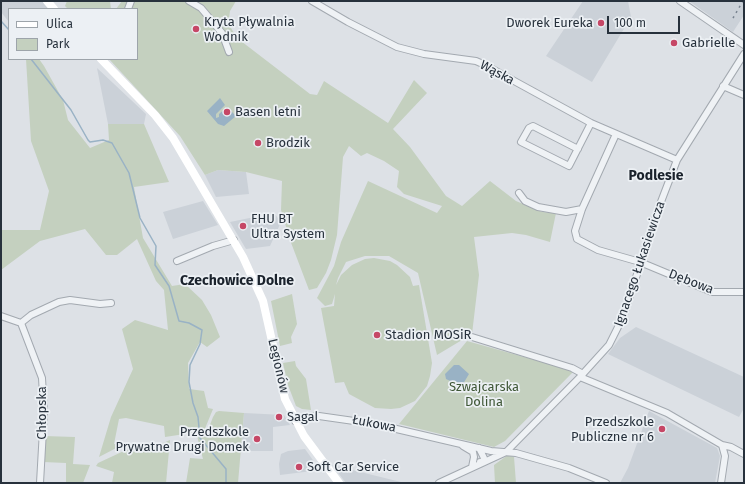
<!DOCTYPE html>
<meta charset="utf-8">
<style>
body{margin:0}
#map{position:relative;width:745px;height:484px;overflow:hidden;background:#dde1e6;font-family:"Fira Sans",sans-serif}
canvas{display:block}
.frame{position:absolute;inset:0;border:2px solid #27313c;pointer-events:none}
.legend{position:absolute;left:8px;top:8px;width:130px;height:52px;box-sizing:border-box;background:#ecf0f4;border:1px solid #9da4aa;margin:0;padding:5px 7px;list-style:none;font-size:12px;color:#27313c}
.legend li{display:flex;align-items:center;gap:8px;height:20px}
.legend b{width:20px;border:1px solid #9da4aa}
.scale{position:absolute;left:607px;top:16px;width:73px;height:18px;box-sizing:border-box;border:2px solid #27313c;border-top:0;padding-left:5px;font-size:12px;line-height:14px;white-space:nowrap;color:#27313c;-webkit-text-stroke:3px #ecf0f4;paint-order:stroke}
</style>
<div id="map">
<canvas width="745" height="484"></canvas>
<div class="frame"></div>
<ul class="legend">
<li><b style="height:5px;background:#fff"></b>Ulica</li>
<li><b style="height:11px;background:#c4d0bf"></b>Park</li>
</ul>
<div class="scale">100 m</div>
</div>
<script>
const context = document.querySelector('canvas').getContext('2d');
context.lineJoin = 'round';
function fill(path, color) { context.fillStyle = color; context.fill(path, 'evenodd'); }
const toPath = rows => new Path2D(rows.map(r => 'M' + r).join(''));
function trace(path, color, width, dash) { context.strokeStyle = color; context.lineWidth = width; context.lineCap = dash ? 'butt' : 'round'; context.setLineDash(dash || []); context.stroke(path); }
function drawText(font, color, halo, rows, align = 'center') {
  context.font = font + ' "Fira Sans",sans-serif'; context.lineWidth = 3.5; context.setLineDash([]); context.textBaseline = 'middle'; context.strokeStyle = halo; context.fillStyle = color; for (const [text, x, y, turn = 0] of rows) {
    context.save(); context.translate(x, y); context.rotate((+turn || 0) * Math.PI / 180); context.textAlign = isNaN(turn) ? turn : align; if (halo) context.strokeText(text, 0, 0); context.fillText(text, 0, 0); context.restore();
  }
}
const built = toPath([
 [1,1,42,1,49,9,9,9,9,22,1,12],
 [583,1,628,1,631,17,592,82,546,56],
 [689,1,744,1,744,15,733,32],
 [97,68,146,114,144,124,108,124],
 [218,170,246,172,249,194,216,197,205,175],
 [203,201,218,225,173,239,163,212],
 [274,213,281,222,270,246,246,249,230,222],
 [636,327,744,377,744,408,739,417,608,354,620,338],
 [649,411,717,448,720,456,715,483,620,483,628,468],
 [244,413,284,415,290,425,273,427,273,451,241,451],
 [305,449,320,470,280,475,279,464,281,454,288,451],
 [332,465,405,483,346,483]
]);
const green = toPath([
 [67,1,110,1,111,9,68,9,65,6],
 [122,1,236,1,230,11,229,18,231,28,237,38,310,94,317,95,324,81,388,123,414,80,427,93,393,129,410,147,446,196,462,206,490,181,516,201,542,212,556,213,550,242,526,235,512,233,474,237,479,275,472,334,437,355,418,273,389,256,365,256,346,262,338,278,336,285,341,275,352,265,365,259,374,258,390,261,397,265,410,277,413,286,419,285,432,363,430,376,427,386,415,401,400,408,391,409,375,408,349,394,344,382,335,383,321,308,334,306,335,294,332,304,325,306,317,298,334,266,341,242,368,181,437,213,442,206,404,194,397,187,399,171,384,161,367,153,361,156,349,146,343,157,337,235,331,260,326,273,317,288,309,290,290,240,281,210,282,181,246,172,218,170,205,175,180,136,109,59,137,59,137,9,116,9],
 [26,59,39,59,44,66,63,100,68,120,90,148,109,140,108,124,144,124,169,182,134,187,143,238,172,286,185,284,202,300,211,315,220,337,207,347,200,342,188,363,189,389,204,391,208,408,213,409,204,431,165,437,164,426,126,418,119,419,114,444,122,445,99,457,111,417,133,369,122,329,135,320,168,330,164,290,156,281,137,239,117,255,106,255,85,229,40,241,1,270,1,230,40,230,49,191,31,141],
 [292,294,297,324,291,337,292,343,280,346,271,301],
 [467,341,574,371,505,441,494,447,399,424],
 [295,361,296,366,306,379,311,410,302,409,296,406,288,385,283,363],
 [219,411,244,413,238,483,186,483,190,458,203,459,197,436,206,435,213,417,216,412],
 [44,436,75,437,73,464,90,465,83,483,66,483,66,463,43,462],
 [170,440,166,483,112,483,114,472,96,466,98,463,126,450,141,453],
 [508,455,514,457,516,483,495,483,494,465]
]);
const water = toPath([
 [220,98,225,105,216,114,216,118,219,117,219,114,227,107,236,116,224,126,218,124,207,111],
 [454,365,459,365,469,374,463,384,457,384,446,379,445,374]
]);
const stream = toPath([
 [1,21,9,30],
 [31,59,71,110,88,140,90,142,103,140,112,143,129,173,140,218,156,246,155,265,169,286,179,321,189,323,202,330,200,344,190,365,189,382,193,403,198,417,200,438,226,469,226,483]
]);
const street = toPath([
 [189,1,201,8,222,33,229,52],
 [312,1,348,22,397,47,424,54,476,61,485,65,591,123,677,160],
 [680,1,744,45],
 [128,9,131,1],
 [723,86,744,95],
 [616,134,582,209,575,231,577,239,598,250,640,262,712,292,744,292],
 [578,149,533,126,529,128,521,142,569,166,591,123],
 [519,193,525,201,538,207,566,212,582,209],
 [177,261,213,246,234,240],
 [1,316,21,323,42,378,44,412,40,483],
 [21,323,31,315,59,302,70,300,100,304,111,303],
 [472,337,572,368,583,374],
 [580,377,667,413,722,445,725,456,721,483],
 [295,421,302,418,319,416,375,424,491,451,516,453,569,468,606,483],
 [722,445,731,447,744,454],
 [463,446,473,452,474,457,472,467],
 [479,448,484,458,483,462,480,462],
 [439,483,506,452,580,377,609,345,623,317,659,207,677,160,744,54]
]);
const secondary = toPath([
 [47,1,54,9],
 [101,59,155,115,173,138,243,257,263,301,285,399,304,436,339,483]
]);
const rail = toPath([
 [733,18,743,1]
]);
const markers = [
 [601,23,4,"#c64766"],
 [196,29,4,"#c64766"],
 [674,43,4,"#c64766"],
 [227,112,4,"#c64766"],
 [258,143,4,"#c64766"],
 [243,226,4,"#c64766"],
 [377,335,4,"#c64766"],
 [279,417,4,"#c64766"],
 [662,429,4,"#c64766"],
 [257,439,4,"#c64766"],
 [299,467,4,"#c64766"]
];
const poiNames = [
 ["Kryta Pływalnia",204,22],
 ["Wodnik",204,37],
 ["Dworek Eureka",593,23,"right"],
 ["Gabrielle",682,43],
 ["Basen letni",235,112],
 ["Brodzik",266,143],
 ["FHU BT",251,219],
 ["Ultra System",251,234],
 ["Stadion MOSiR",385,335],
 ["Sagal",287,417],
 ["Przedszkole",654,422,"right"],
 ["Publiczne nr 6",654,437,"right"],
 ["Przedszkole",249,432,"right"],
 ["Prywatne Drugi Domek",249,447,"right"],
 ["Soft Car Service",307,467]
];
const streetNames = [
 ["Wąska",497,73,28],
 ["Ignacego Łukasiewicza",640,264,-71],
 ["Dębowa",691,282,21],
 ["Legionów",278,366,77],
 ["Chłopska",42,413,-90],
 ["Łukowa",374,424,11]
];
const parkNames = [
 ["Szwajcarska",484,387],
 ["Dolina",484,402]
];
const neighbourhoodNames = [
 ["Podlesie",656,176],
 ["Czechowice Dolne",237,281]
];
fill(built, '#cbd1d8');
fill(green, '#c4d0bf');
fill(water, '#99b2c5');
trace(stream, '#99b2c5', 1.5);
trace(street, '#a3a9b0', 8);
trace(street, '#eff2f5', 6);
trace(secondary, '#fff', 8);
trace(rail, '#77828f', 1.5, [2, 4]);
for (const [x, y, r, color] of markers) { const dot = new Path2D(); dot.arc(x, y, r, 0, 2 * Math.PI); context.fillStyle = color; context.fill(dot); trace(dot, '#ecf0f4', 1.5); }
drawText('13px', '#27313c', '#ecf0f4', poiNames, 'left');
drawText('13px', '#27313c', '#ecf0f4', streetNames);
drawText('13px', '#3f5736', '#ecf0f4', parkNames);
drawText('bold 14px', '#1a222c', '#ecf0f4', neighbourhoodNames);
</script>
